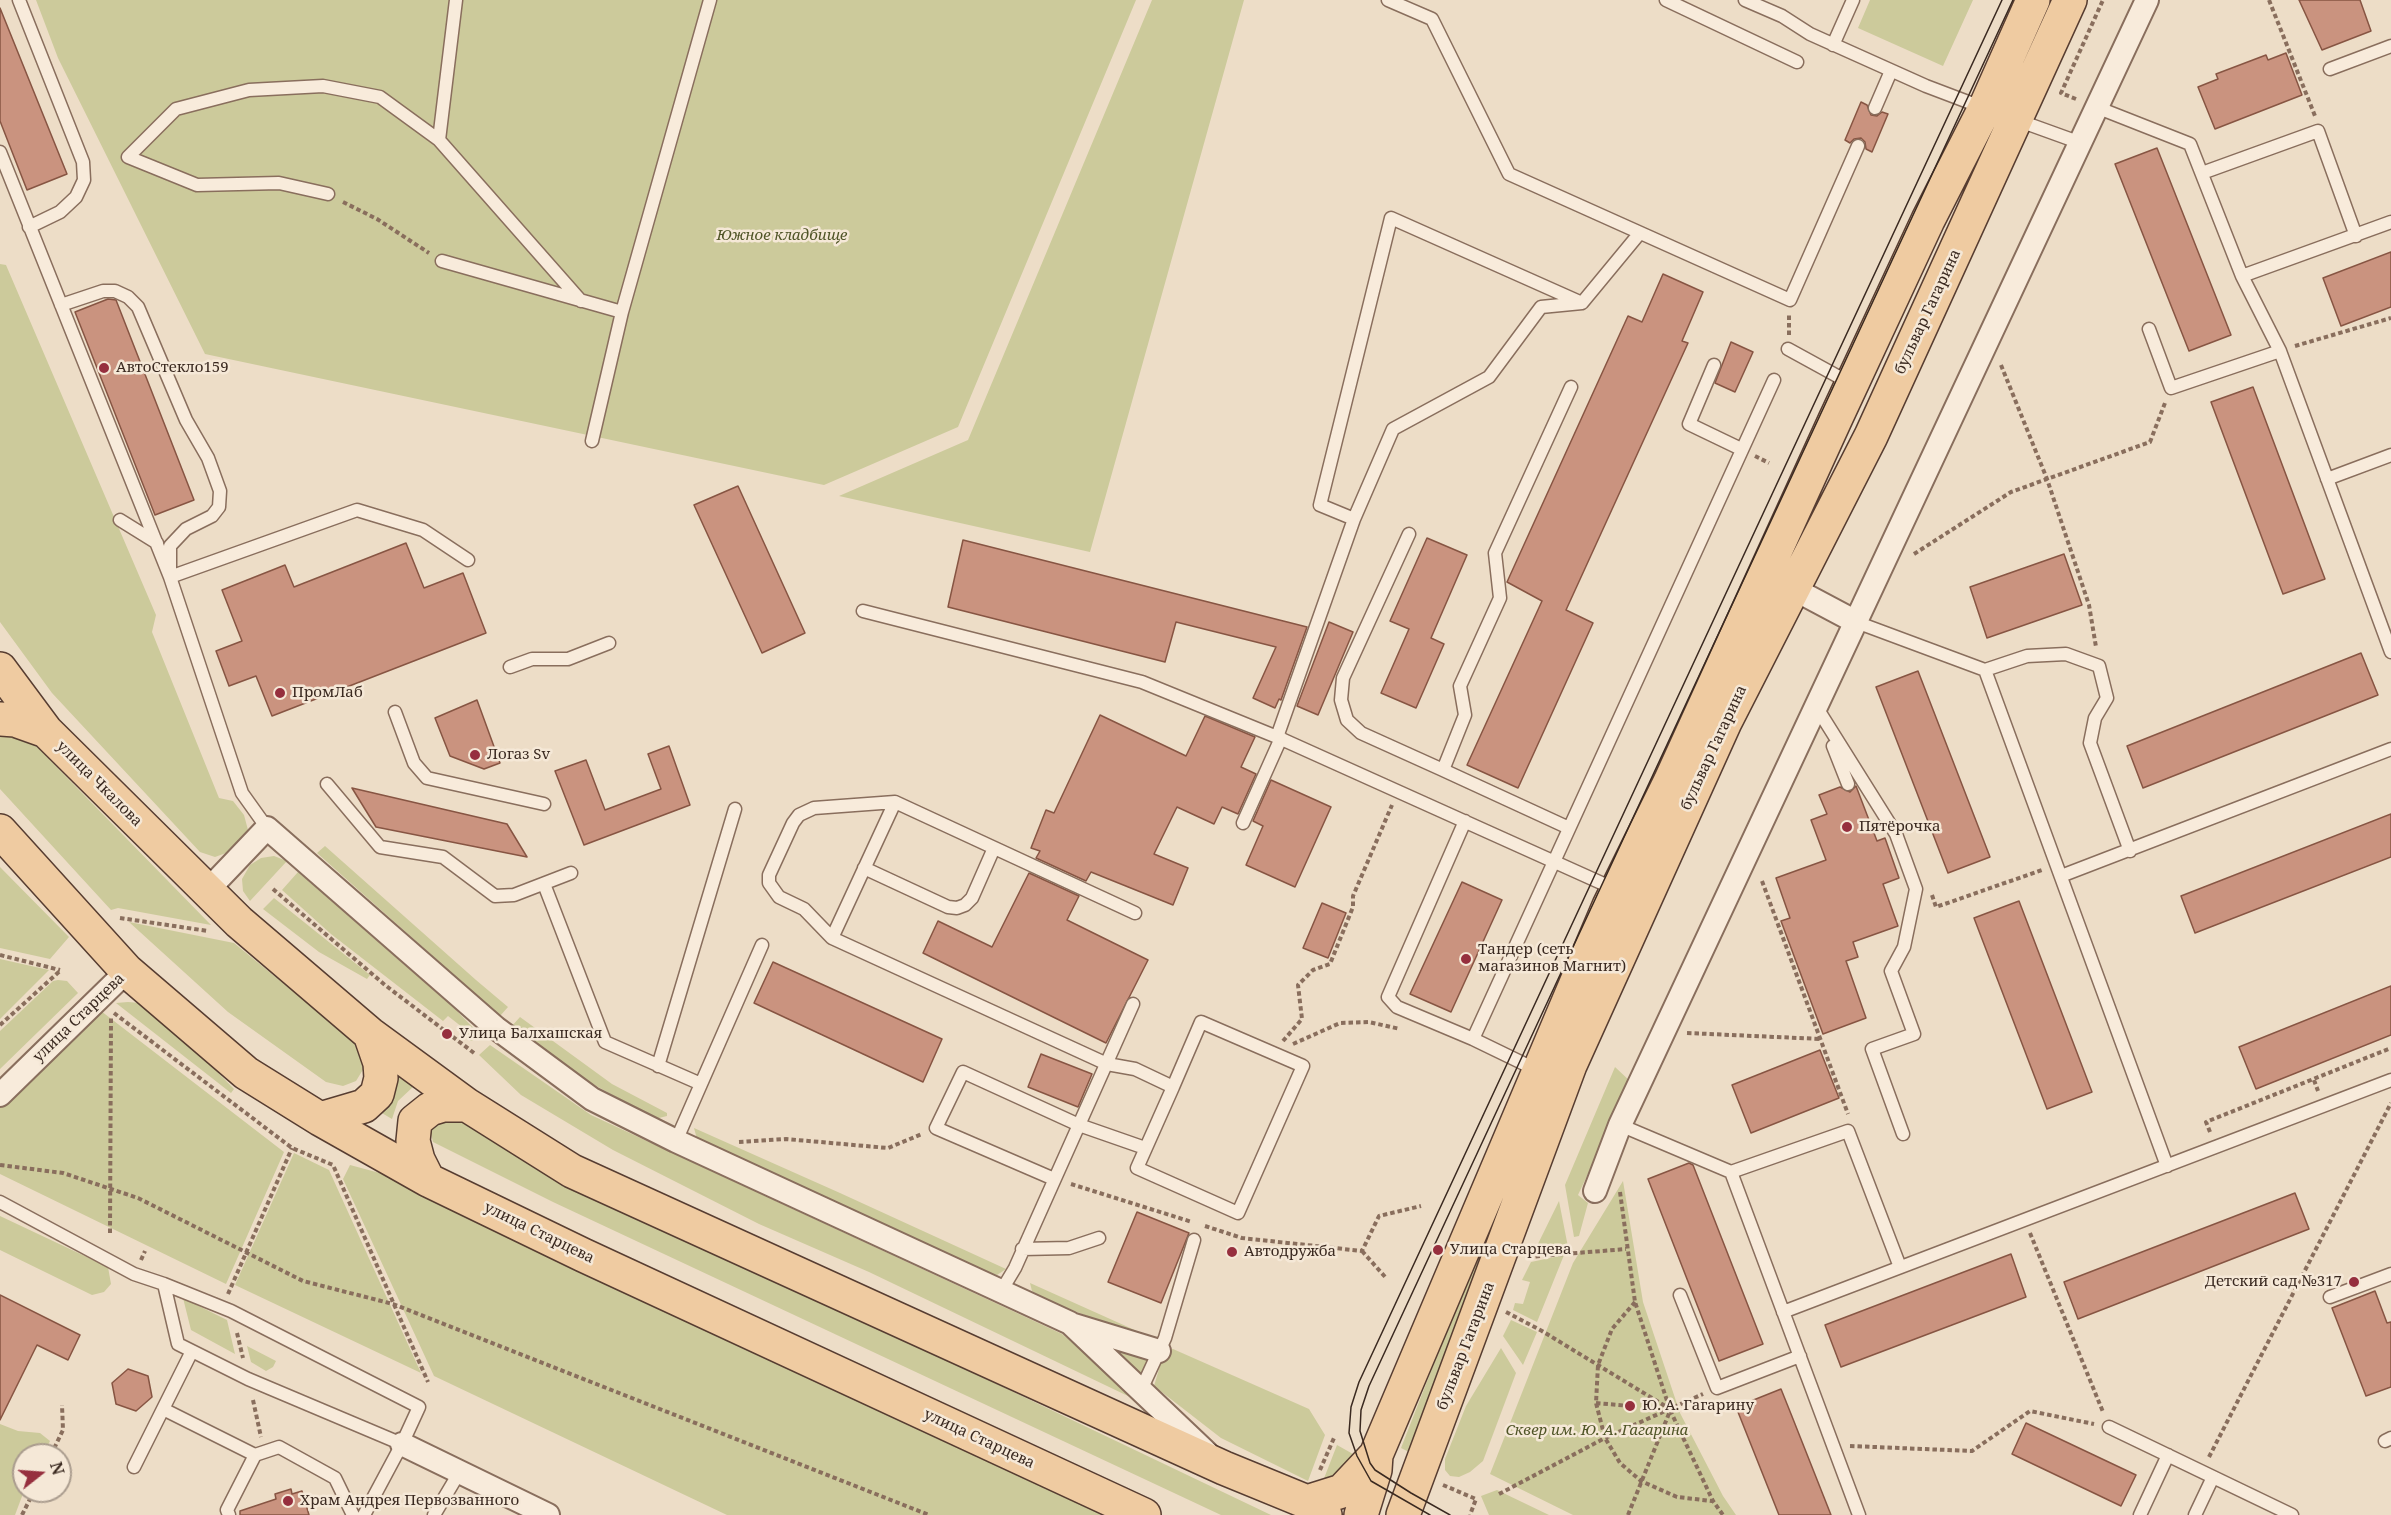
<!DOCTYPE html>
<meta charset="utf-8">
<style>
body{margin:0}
#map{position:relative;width:2391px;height:1515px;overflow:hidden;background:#edddc7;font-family:"Noto Serif",serif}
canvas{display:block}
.north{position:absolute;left:12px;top:1443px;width:60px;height:60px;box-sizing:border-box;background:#f5e8d7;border:2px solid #aa9c8e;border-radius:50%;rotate:73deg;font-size:16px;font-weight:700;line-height:24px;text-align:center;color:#3a2920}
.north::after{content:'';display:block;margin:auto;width:21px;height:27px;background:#962f3e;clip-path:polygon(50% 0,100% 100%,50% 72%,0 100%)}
</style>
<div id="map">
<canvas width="2391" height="1515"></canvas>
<div class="north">N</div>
</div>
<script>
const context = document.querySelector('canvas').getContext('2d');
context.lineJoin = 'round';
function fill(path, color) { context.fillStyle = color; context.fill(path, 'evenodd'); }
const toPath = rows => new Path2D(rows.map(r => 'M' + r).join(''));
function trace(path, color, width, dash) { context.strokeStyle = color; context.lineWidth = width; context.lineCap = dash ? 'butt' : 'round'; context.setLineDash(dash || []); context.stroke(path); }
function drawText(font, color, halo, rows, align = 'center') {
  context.font = font + ' "Noto Serif",serif'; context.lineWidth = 5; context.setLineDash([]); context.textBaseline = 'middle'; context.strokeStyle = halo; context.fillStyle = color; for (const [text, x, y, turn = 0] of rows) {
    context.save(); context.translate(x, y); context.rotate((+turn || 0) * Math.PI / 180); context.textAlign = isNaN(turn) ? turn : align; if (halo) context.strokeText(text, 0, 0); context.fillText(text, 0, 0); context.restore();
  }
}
const green = toPath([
 [36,0,1136,0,958,427,824,485,205,354,58,58],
 [1152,0,1244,0,1090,552,839,496,968,440],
 [1870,0,1973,0,1943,66,1858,28],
 [0,264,6,265,156,615,152,632,219,798,233,801,244,815,248,830,226,853,215,857,200,852,52,693,0,622],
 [22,734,41,751,211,925,118,908,111,910,0,789,0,735],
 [325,846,476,980,508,1007,500,1016,317,853],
 [274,856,287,861,250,901,243,891,242,879,250,865,261,858],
 [0,867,69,937,50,959,0,948],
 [298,872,455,1009,482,1037,471,1041,460,1030,462,1027,448,1016,443,1021,331,934,282,890],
 [274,898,370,975,367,979,319,952,263,909],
 [129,922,234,943,356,1043,364,1068,356,1081,343,1086,326,1082,228,1012],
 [0,959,49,970,0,1019],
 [58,980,67,981,78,993,0,1069,0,1031,53,981],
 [128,1002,140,1003,185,1039,234,1089,231,1093,116,1003],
 [101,1011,284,1152,226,1284,0,1174,0,1106],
 [520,1017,612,1084,667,1113,667,1116,655,1119,568,1070,511,1027],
 [490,1045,591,1115,1062,1334,1134,1394,1130,1397,869,1272,759,1224,613,1150,521,1095,479,1055],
 [1561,1060,1468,1293,1409,1452,1401,1448,1512,1164],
 [1615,1067,1631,1082,1578,1195,1588,1203,1579,1236,1574,1237,1565,1185],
 [398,1075,414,1086,398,1101,392,1119,375,1109,396,1083],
 [454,1112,892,1334,1271,1515,1221,1515,553,1202,433,1142,430,1130,432,1123],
 [694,1128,840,1193,1006,1269,997,1275,991,1273,710,1146,697,1139],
 [294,1153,329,1170,421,1373,235,1285],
 [350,1165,417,1183,1112,1515,727,1515,434,1376,343,1179],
 [1623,1181,1643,1302,1680,1413,1723,1496,1736,1515,1573,1515,1490,1474,1573,1263],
 [1559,1201,1568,1247,1534,1252],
 [0,1216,108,1267,111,1284,104,1292,92,1295,0,1250],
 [1564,1255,1537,1322,1513,1310,1515,1303,1523,1304,1530,1282,1522,1280,1531,1262],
 [1030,1283,1148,1336,1144,1339,1040,1297,1032,1291],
 [183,1298,227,1320,235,1354,191,1330],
 [1511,1320,1537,1332,1523,1365,1503,1336],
 [1104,1341,1150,1358,1142,1375],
 [247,1346,276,1361,273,1367,266,1371,251,1362],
 [1501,1348,1516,1373,1483,1461,1470,1472,1459,1477,1450,1476,1445,1470,1445,1459,1466,1406],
 [1173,1349,1309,1409,1325,1435,1308,1481,1221,1438,1154,1386,1162,1359,1168,1350],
 [0,1424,18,1431,40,1433,50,1441,43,1455,24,1455,24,1491,15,1515,0,1515],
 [1337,1445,1353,1454,1348,1466,1339,1475,1323,1481],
 [1497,1490,1549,1515,1489,1515,1481,1496]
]);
const building = toPath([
 [2299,0,2360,0,2371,31,2322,50,2299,0],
 [0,8,67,174,27,190,0,121,0,8],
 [2286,53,2302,95,2215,129,2198,87,2218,79,2216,74,2266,55,2268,60,2286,53],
 [1861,102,1867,105,1871,115,1877,116,1882,112,1888,114,1872,152,1866,149,1865,142,1861,138,1854,139,1850,143,1845,140,1861,102],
 [2157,148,2231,335,2189,351,2115,164,2157,148],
 [2391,252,2391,307,2341,326,2323,278,2391,252],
 [1663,274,1703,292,1682,341,1688,343,1566,610,1593,623,1518,788,1467,765,1542,601,1507,582,1628,316,1642,322,1663,274],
 [108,299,116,300,194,500,155,515,75,312,108,299],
 [1731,342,1753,352,1735,392,1715,383,1731,342],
 [2253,387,2325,579,2283,594,2211,402,2253,387],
 [738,486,805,633,762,653,694,505,738,486],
 [1427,538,1467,555,1431,638,1444,644,1416,708,1381,693,1409,629,1390,621,1427,538],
 [963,540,1307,627,1281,700,1279,699,1275,708,1253,698,1276,647,1176,622,1165,662,948,607,963,540],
 [406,543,424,588,463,573,486,633,272,716,256,676,229,686,216,651,242,641,222,590,285,565,294,587,406,543],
 [2064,554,2082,605,1987,638,1970,587,2064,554],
 [1329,622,1353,632,1318,715,1297,706,1329,622],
 [2361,653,2378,695,2143,788,2127,746,2361,653],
 [1918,671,1990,857,1948,873,1876,687,1918,671],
 [477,700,500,763,484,769,450,756,435,718,477,700],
 [1100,715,1186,756,1205,716,1255,737,1241,767,1256,774,1238,814,1222,807,1214,824,1177,807,1154,854,1188,868,1173,905,1091,872,1086,881,1036,858,1040,851,1031,848,1046,810,1054,813,1100,715],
 [669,746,690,805,584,845,555,771,586,760,605,810,661,789,648,754,669,746],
 [1271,780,1331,807,1295,887,1246,865,1263,826,1253,821,1271,780],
 [1856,786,1877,841,1885,838,1899,878,1883,884,1898,926,1853,942,1858,957,1846,961,1866,1018,1823,1034,1781,921,1790,918,1776,878,1826,860,1811,820,1827,814,1819,795,1840,787,1850,792,1856,786],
 [352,788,507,824,527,857,376,827,352,788],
 [2391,814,2391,857,2195,933,2181,896,2391,814],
 [1029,873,1079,896,1067,920,1148,960,1106,1043,923,953,938,921,992,947,1029,873],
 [1462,882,1502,900,1451,1012,1410,994,1462,882],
 [2019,901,2092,1092,2047,1109,1974,918,2019,901],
 [1322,903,1346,913,1328,958,1303,948,1322,903],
 [773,962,942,1039,923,1082,754,1003,773,962],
 [2391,986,2391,1035,2256,1089,2239,1047,2391,986],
 [1820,1050,1839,1098,1751,1133,1732,1085,1820,1050],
 [1041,1054,1092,1074,1078,1107,1028,1087,1041,1054],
 [1689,1163,1693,1165,1763,1344,1719,1361,1648,1179,1689,1163],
 [2295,1193,2309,1229,2078,1319,2064,1282,2295,1193],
 [1137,1212,1189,1233,1161,1303,1108,1282,1137,1212],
 [2011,1254,2026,1297,1841,1367,1825,1325,2011,1254],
 [2375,1291,2387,1323,2391,1322,2391,1387,2366,1396,2332,1308,2375,1291],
 [0,1295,80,1335,68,1360,37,1345,0,1420,0,1295],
 [128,1369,148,1376,152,1397,136,1411,116,1404,112,1383,128,1369],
 [1781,1389,1793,1419,1831,1515,1779,1515,1736,1407,1781,1389],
 [2026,1423,2136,1475,2121,1506,2012,1454,2026,1423],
 [291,1489,292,1494,302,1491,309,1515,240,1515,240,1511,276,1499,275,1494,291,1489]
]);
const path = toPath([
 [2269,0,2315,116],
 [2076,99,2061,93,2103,0],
 [343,202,377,219,429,253],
 [1789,335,1789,315],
 [2295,346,2391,318],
 [2001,365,2047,479,2089,605,2096,647],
 [1755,456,1769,463],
 [1914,554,2011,492,2150,442,2165,403],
 [1762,881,1848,1114],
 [273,889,385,985,474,1053],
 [1932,895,1936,907,2042,870],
 [120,918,208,931],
 [0,955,60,970],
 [114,1013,292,1148,333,1165,428,1382],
 [0,1025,61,970],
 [1687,1033,1821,1039],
 [1283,1041,1302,1019,1298,985,1313,970,1330,964,1353,907,1353,896,1392,805],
 [1293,1044,1340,1023,1369,1022,1400,1029],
 [2314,1080,2318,1091],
 [2210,1132,2206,1122,2391,1048],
 [739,1142,786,1139,888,1148,922,1134],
 [0,1165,63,1173,138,1198,303,1281,393,1304,929,1515],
 [1071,1184,1192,1222],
 [1620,1192,1635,1302,1670,1410,1713,1501,1723,1515],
 [1205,1226,1242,1238,1362,1251,1379,1216,1421,1206],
 [110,1233,111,1018],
 [2030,1233,2103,1412],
 [1362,1251,1387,1279],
 [1528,1257,1626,1249],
 [141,1260,145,1251],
 [228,1294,292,1148],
 [1635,1302,1612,1329,1598,1365,1596,1403,1605,1438,1620,1463,1641,1481,1677,1497,1712,1501],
 [1506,1312,1542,1331,1670,1409],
 [237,1333,243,1358],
 [253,1400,261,1437],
 [1596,1403,1630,1406],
 [1850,1446,1972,1451,2030,1411,2094,1424],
 [51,1455,63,1430,62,1405],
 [2209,1457,2391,1103],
 [1320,1470,1334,1438],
 [1443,1485,1476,1499,1470,1515],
 [1499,1494,1605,1438,1703,1394],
 [22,1515,34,1491],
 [1628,1515,1670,1411]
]);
const lane = toPath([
 [19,0,83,162,84,180,76,197,60,212,29,227],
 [1388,0,1432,19,1509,174,1790,300,1858,146],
 [1666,0,1797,62],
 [1745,0,1782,16,1810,34,1926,86,1984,108],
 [1833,45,1853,0],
 [2330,69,2391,46],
 [2096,107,2190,144,2242,276,2280,351,2391,652],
 [1875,108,1891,71],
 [2017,120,2078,142],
 [439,140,456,0],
 [0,152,170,577],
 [2202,173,2318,131,2356,236],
 [328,194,279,183,197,185,128,157,176,109,249,90,323,86,380,97,439,140,581,301],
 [442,261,622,312],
 [2242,276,2391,222],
 [1582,303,1391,218,1320,505,1354,519,1393,429,1489,377,1541,307,1582,303,1639,234],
 [61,305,103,291,115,291,128,297,138,307,186,420,208,458,220,491,219,507,212,516,186,529,170,546,170,570],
 [2149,329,2171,388,2280,351],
 [1788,349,1850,383],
 [1714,365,1689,424,1741,449],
 [592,441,622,312,710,0],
 [2327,479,2391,455],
 [120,520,157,543],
 [1409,534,1343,678,1341,700,1347,720,1361,733,1443,770],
 [863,611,1142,682,1277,737,1617,890],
 [1856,622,1985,670,2167,1166],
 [510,667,532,659,568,659,609,643],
 [1985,670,2027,656,2066,654,2099,666,2107,698,2095,718,2090,743,2130,851],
 [1817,708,1896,834,1916,889,1904,947,1891,971,1914,1034,1872,1049,1903,1134],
 [395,712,414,763,427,778,544,804],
 [1277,737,1354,519],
 [1833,746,1848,784],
 [327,784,380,847,443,857,495,896,514,895,571,873],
 [1465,821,1388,997,1397,1007,1473,1039,1539,1071],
 [1243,823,1281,738],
 [267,828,242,793,170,577,357,510,423,530,468,560],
 [1569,828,1443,770,1465,715,1460,686,1500,598,1495,553,1571,387],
 [864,868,948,907,957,908,965,905,972,898,994,848],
 [2061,876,2391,749],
 [544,884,605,1042,701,1084],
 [1135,913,895,802,832,938,1107,1064,1135,1069,1173,1087,1137,1168,1238,1213,1303,1066,1201,1022,1173,1087],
 [832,938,804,909,779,897,769,883,769,875,793,823,799,815,814,808,895,802],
 [1473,1039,1774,380],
 [658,1066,735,809],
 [1620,1125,1731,1172,1859,1515],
 [676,1141,762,945],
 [1731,1172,1848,1131,1900,1267],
 [1054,1179,936,1128,963,1072,1079,1125,1145,1148],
 [0,1202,134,1274,164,1284,231,1311,419,1407,402,1444,248,1379,178,1344,164,1284],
 [1022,1249,1069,1248,1099,1238],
 [1000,1293,1015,1268,1133,1004],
 [1680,1295,1717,1388,1800,1356],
 [2330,1297,2391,1274],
 [1783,1312,2391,1080],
 [192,1351,163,1409,255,1455],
 [1141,1390,1165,1338,1194,1240],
 [2109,1427,2292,1515],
 [2385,1441,2391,1438],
 [134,1467,163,1409],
 [229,1515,227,1510,255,1455,279,1447,335,1478,353,1515],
 [364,1515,402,1444],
 [434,1515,459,1473],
 [2140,1515,2168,1455],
 [2195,1515,2213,1477]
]);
const street = toPath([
 [1792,588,1856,622],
 [207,891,267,828,496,1028,592,1099,676,1141,1070,1323,1207,1453],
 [0,1095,127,971],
 [1595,1191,1620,1125,2147,0],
 [1074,1325,1159,1351],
 [402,1444,548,1515]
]);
const primary = toPath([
 [0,669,46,731,239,922,370,1034,467,1105,572,1171,1224,1468,1307,1502,1325,1515],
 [0,719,15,720,46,731],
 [0,831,127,971,246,1073,320,1119,428,1180,583,1255,1144,1515],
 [320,1119,364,1106,377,1094,381,1078,380,1063,370,1034],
 [428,1180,418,1160,413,1141,415,1121,430,1109,443,1105,467,1105],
 [1307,1502,1342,1491,1375,1456],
 [1361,1515,1375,1470,1376,1455,1609,906,1670,782,1835,420,1928,220,1985,108,2033,0],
 [1403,1515,1570,1065,1725,722,1871,436,2070,0]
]);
const tram = toPath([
 [1430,1515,1371,1481,1357,1456,1349,1433,1351,1407,1359,1382,2002,0],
 [1450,1515,1411,1493,1375,1470,1370,1463,1360,1431,1361,1410,1369,1386,2013,0]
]);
const markers = [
 [104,368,6,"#962f3e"],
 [280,693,6,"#962f3e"],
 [475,755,6,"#962f3e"],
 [1847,827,6,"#962f3e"],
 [1466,959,6,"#962f3e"],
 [447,1034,6,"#962f3e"],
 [1438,1250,6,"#962f3e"],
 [1232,1252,6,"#962f3e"],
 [2354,1282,6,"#962f3e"],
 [1630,1406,6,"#962f3e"],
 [288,1501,6,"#962f3e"]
];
const parkNames = [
 ["Южное кладбище",782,236],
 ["Сквер им. Ю. А. Гагарина",1597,1431]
];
const streetNames = [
 ["бульвар Гагарина",1928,312,-65],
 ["бульвар Гагарина",1714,748,-65],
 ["улица Чкалова",99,784,45],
 ["улица Старцева",79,1018,-44],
 ["улица Старцева",539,1233,26],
 ["бульвар Гагарина",1466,1346,-69],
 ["улица Старцева",979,1439,25]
];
const poiNames = [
 ["АвтоСтекло159",116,368],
 ["ПромЛаб",292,693],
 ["Логаз Sv",487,755],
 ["Пятёрочка",1859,827],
 ["Тандер (сеть",1478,950],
 ["магазинов Магнит)",1478,967],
 ["Улица Балхашская",459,1034],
 ["Улица Старцева",1450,1250],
 ["Автодружба",1244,1252],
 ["Детский сад №317",2342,1282,"right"],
 ["Ю. А. Гагарину",1642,1406],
 ["Храм Андрея Первозванного",300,1501]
];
fill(green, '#ccca9b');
fill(building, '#ca937f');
trace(building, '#875543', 1.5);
trace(lane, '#896e5d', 15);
trace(street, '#896e5d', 26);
trace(primary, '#573d31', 36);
trace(path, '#896e5d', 4, [4.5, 3]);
trace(lane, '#f8ebdb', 12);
trace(street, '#f8ebdb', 22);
trace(primary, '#efcba1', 33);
trace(tram, '#3a2920', 1.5);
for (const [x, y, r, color] of markers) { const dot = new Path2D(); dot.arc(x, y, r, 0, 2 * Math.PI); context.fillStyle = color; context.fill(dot); trace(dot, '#f5e8d7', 2); }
drawText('italic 15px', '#505527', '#f5e8d7', parkNames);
drawText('15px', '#3a2920', '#f5e8d7', streetNames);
drawText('15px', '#3a2920', '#f5e8d7', poiNames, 'left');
</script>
